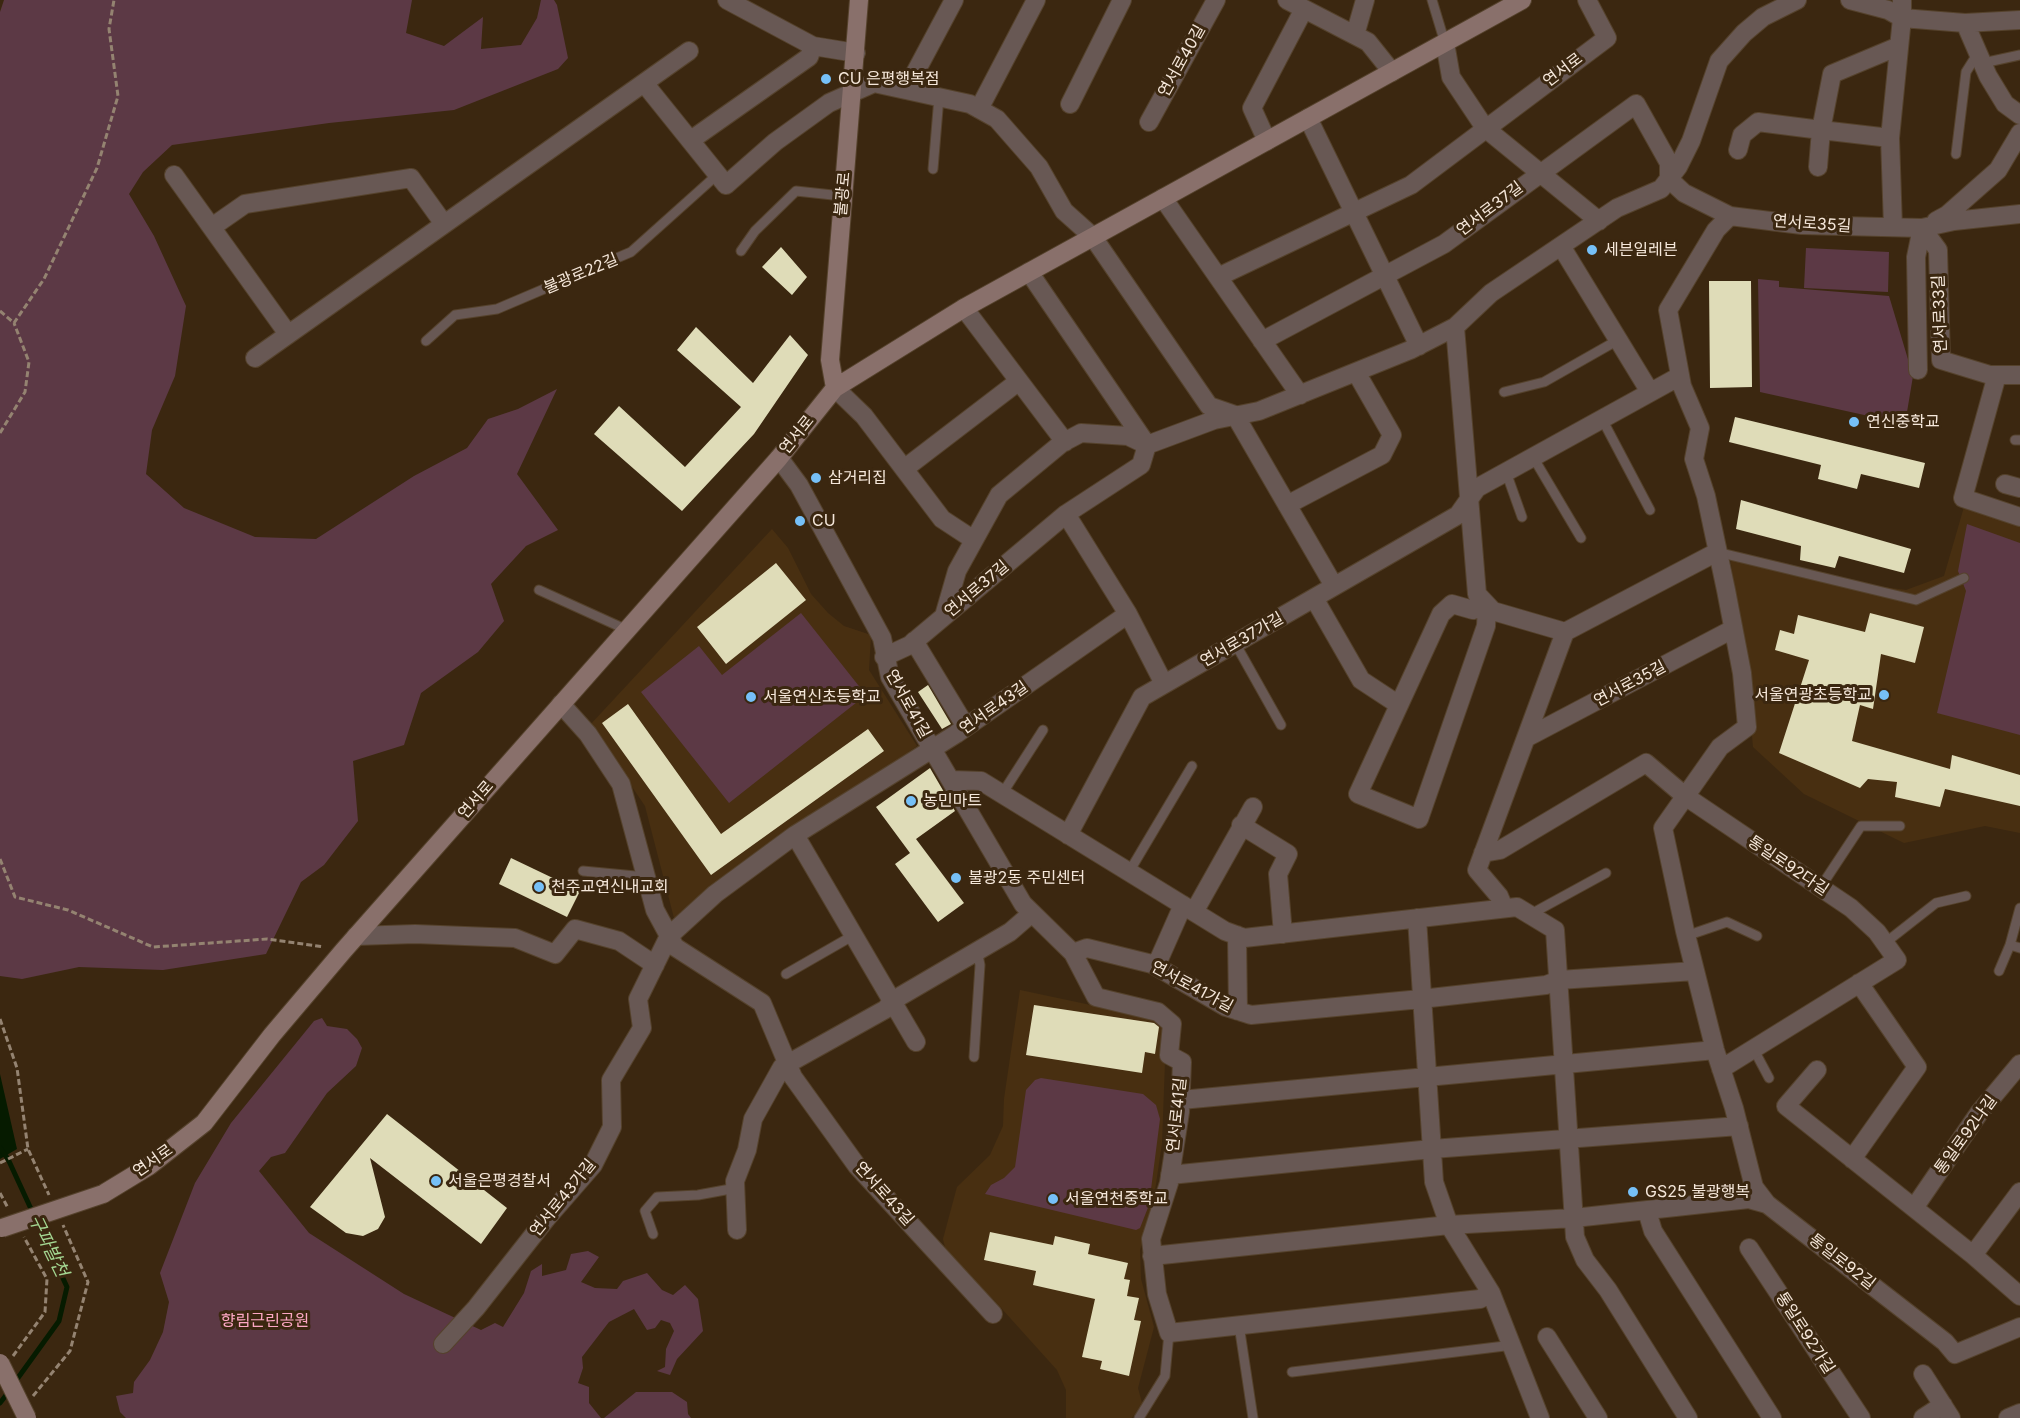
<!DOCTYPE html>
<meta charset="utf-8">
<style>
body{margin:0}
canvas{display:block;background:#3b2710}
</style>
<canvas width="2020" height="1418"></canvas>
<script>
const context = document.querySelector('canvas').getContext('2d');
context.lineJoin = 'round';
function fill(path, color) { context.fillStyle = color; context.fill(path, 'evenodd'); }
const toPath = rows => new Path2D(rows.map(r => 'M' + r).join(''));
function trace(path, color, width, dash) { context.strokeStyle = color; context.lineWidth = width; context.lineCap = dash ? 'butt' : 'round'; context.setLineDash(dash || []); context.stroke(path); }
function drawText(font, color, halo, rows, align = 'center') {
  context.font = font + ' Inter,"Noto Sans KR",sans-serif'; context.lineWidth = 6; context.setLineDash([]); context.textBaseline = 'middle'; context.strokeStyle = halo; context.fillStyle = color; for (const [text, x, y, turn = 0] of rows) {
    context.save(); context.translate(x, y); context.rotate((+turn || 0) * Math.PI / 180); context.textAlign = isNaN(turn) ? turn : align; if (halo) context.strokeText(text, 0, 0); context.fillText(text, 0, 0); context.restore();
  }
}
const built = toPath([
 [1964,507,2020,521,2020,833,1985,826,1904,843,1804,794,1753,747,1744,643,1729,552,1812,577,1906,590,1944,576],
 [772,529,788,548,811,594,828,613,844,626,871,635,869,670,917,746,674,918,645,806,590,725],
 [1020,990,1161,1020,1166,1034,1162,1143,1152,1211,1140,1250,1141,1279,1154,1327,1138,1388,1142,1403,1132,1418,1066,1418,1066,1390,1057,1370,993,1299,947,1255,943,1239,957,1187,990,1155,1003,1126,1004,1099]
]);
const green = toPath([
 [4,0,412,0,406,33,444,46,483,17,481,49,521,45,537,18,541,0,554,0,557,5,568,58,558,69,454,110,329,123,172,145,143,172,129,194,154,236,186,306,175,376,152,430,146,474,184,508,255,537,316,539,414,476,467,448,488,419,518,409,557,389,517,474,558,530,526,546,491,584,504,621,478,652,421,693,404,745,353,761,358,821,324,865,301,882,266,954,163,970,79,967,22,979,0,976,0,12],
 [1806,248,1889,252,1888,292,1804,288],
 [1758,279,1779,281,1779,287,1889,296,1913,376,1905,424,1760,392],
 [1967,524,2020,543,2020,735,1937,713,1966,591,1958,571],
 [801,613,866,695,729,803,641,692,699,646,722,675],
 [322,1018,327,1026,347,1029,357,1039,362,1048,356,1066,327,1093,285,1153,271,1157,259,1171,309,1233,404,1294,481,1330,495,1323,503,1327,524,1293,531,1271,542,1264,542,1276,566,1270,571,1254,588,1251,599,1257,581,1282,595,1288,617,1289,623,1281,647,1273,662,1290,673,1295,685,1285,698,1299,703,1331,677,1359,670,1375,657,1371,665,1367,666,1349,674,1331,670,1323,661,1320,655,1328,647,1330,634,1309,609,1322,582,1357,583,1368,578,1383,589,1387,589,1403,601,1418,126,1418,120,1412,116,1396,133,1393,134,1382,150,1360,163,1332,169,1302,160,1273,195,1183,231,1123,314,1021],
 [1041,1078,1143,1094,1156,1105,1160,1119,1149,1205,1140,1228,1136,1230,985,1194,991,1185,1004,1178,1015,1167,1026,1090,1035,1080],
 [636,1392,672,1392,687,1402,688,1414,691,1418,604,1418]
]);
const water = toPath([
 [0,1074,17,1149,0,1159]
]);
const stream = toPath([
 [0,1148,8,1159,67,1287,59,1321,15,1382],
 [0,1403,10,1390]
]);
const building = toPath([
 [781,247,807,277,792,295,762,267],
 [1709,281,1751,281,1752,387,1710,388],
 [696,327,753,383,790,335,808,355,754,434,682,511,594,434,619,406,685,467,741,407,677,350],
 [1735,417,1925,463,1919,488,1861,474,1857,489,1818,479,1821,465,1729,442],
 [1741,500,1911,549,1904,573,1839,556,1835,568,1800,560,1801,546,1736,529],
 [776,563,806,600,726,664,697,627],
 [1870,613,1924,627,1915,663,1881,654,1873,709,1860,705,1852,741,1950,769,1952,755,2020,775,2020,806,1945,789,1940,807,1895,797,1897,782,1868,779,1860,788,1779,753,1809,660,1775,650,1780,630,1794,634,1798,615,1865,632],
 [928,685,951,724,942,729,918,692],
 [628,704,721,834,868,729,884,751,711,875,602,723],
 [930,768,955,811,916,839,964,903,938,922,895,864,910,853,876,807],
 [511,858,580,891,567,917,499,884],
 [1034,1005,1154,1023,1159,1027,1155,1054,1145,1052,1142,1073,1026,1055],
 [387,1114,507,1208,481,1244,370,1158,385,1217,378,1229,363,1236,346,1233,310,1207],
 [990,1232,1053,1245,1055,1236,1090,1244,1088,1254,1128,1263,1124,1279,1130,1280,1127,1296,1139,1298,1134,1320,1141,1321,1129,1376,1100,1369,1102,1361,1082,1357,1095,1299,1033,1285,1036,1271,984,1260]
]);
const path = toPath([
 [0,311,14,323,44,279,97,168,118,96,109,29,114,0],
 [0,433,25,392,29,362,14,323],
 [0,859,15,897,68,910,153,947,267,939,324,947],
 [0,1019,17,1068,28,1149,49,1195],
 [0,1163,28,1149],
 [0,1193,8,1208],
 [13,1356,45,1312,47,1279,24,1237],
 [33,1396,70,1351,88,1282,63,1225]
]);
const service = toPath([
 [1432,0,1445,43],
 [1983,63,2020,55],
 [1956,154,1966,72,1978,53],
 [933,169,939,97],
 [741,251,755,231,796,191,842,196],
 [426,341,455,315,497,309,631,252,718,174],
 [1504,392,1544,382,1618,340],
 [1602,419,1650,510],
 [2015,440,2020,440],
 [1533,457,1581,538],
 [1506,472,1522,517],
 [1717,552,1916,600,1964,578],
 [539,590,625,629],
 [1235,643,1281,725],
 [1002,794,1043,730],
 [583,871,646,877],
 [1129,872,1192,766],
 [1820,888,1861,826,1900,826],
 [2020,908,2010,945,2020,948],
 [1531,914,1606,873],
 [1686,936,1727,922,1757,936],
 [1885,943,1936,903,1966,896],
 [1999,971,2010,945],
 [786,974,854,935],
 [1753,1048,1769,1078],
 [974,1057,980,965,977,950],
 [653,1234,645,1211,657,1197,698,1195,736,1188],
 [1239,1325,1253,1418],
 [1292,1372,1513,1345],
 [1139,1418,1165,1376,1169,1333]
]);
const minor = toPath([
 [727,0,813,46,856,53],
 [1287,0,1368,42,1392,72],
 [1850,0,1888,10,1902,18,1890,138,1893,227],
 [1902,0,1902,18,1965,23,2020,20],
 [1965,23,1988,76,2005,104,2020,115],
 [1355,35,1365,0],
 [1445,43,1451,77,1485,128,1599,221],
 [644,83,726,185,775,142,829,103,874,83,970,104,997,119,1039,167,1064,211,1093,237,1209,406,1235,415,1334,586],
 [906,90,954,0],
 [1070,104,1122,0],
 [979,109,1036,0],
 [1308,118,1419,346],
 [1149,122,1216,0],
 [691,140,809,57,813,46],
 [1267,141,1252,108,1304,9],
 [1738,150,1742,135,1758,122,1821,130,1832,74,1899,46],
 [1818,167,1821,130,1890,138],
 [174,175,288,334],
 [1669,179,1684,193,1730,216,1802,225,1922,228,1954,221,2020,214],
 [1163,198,1300,395],
 [1730,216,1716,230,1668,310,1682,386,1700,428,1694,459,1706,496,1726,590,1742,673,1747,727,1720,747,1663,828,1685,931,1715,1050,1734,1108,1754,1187,1767,1204],
 [1936,221,1947,215,1998,170,2020,133],
 [212,227,245,204,411,178,444,224],
 [1561,246,1650,392],
 [1218,277,1411,185,1607,38,1587,0],
 [964,308,1065,442],
 [1455,327,1477,594,1493,611,1565,632],
 [1262,341,1444,244,1636,104,1669,163,1669,179],
 [255,358,689,51],
 [1918,370,1916,257,1922,228,1938,250,1941,360,1990,375,2020,375],
 [1997,375,1963,498,2020,517],
 [835,388,864,416,942,519,974,540],
 [779,458,799,485,882,638,890,677,1023,904,1073,953,1096,997,1158,1012,1172,1024,1169,1055,1182,1062,1180,1112,1169,1183,1151,1239,1157,1294,1169,1333,1480,1299,1491,1293],
 [904,469,1019,381],
 [2005,484,2020,488],
 [1287,505,1382,455,1392,435,1356,372],
 [1066,514,1128,614,1164,684],
 [1314,598,1361,680,1399,705],
 [1452,604,1473,610,1487,605,1486,626,1419,819,1358,794,1441,614,1452,604],
 [944,616,957,571,999,495,1062,443,1081,433,1128,436,1147,445,1214,420,1259,411,1410,350,1455,327,1491,293,1617,208,1661,189,1678,167,1691,141,1719,61,1744,33,1763,17,1797,0],
 [1565,632,1717,552],
 [914,641,966,727],
 [884,657,910,645,1066,514,1141,465,1147,445,1029,272],
 [561,704,588,734,621,784,655,910,675,947,762,1003,793,1077,857,1166,993,1314],
 [1526,738,1733,629],
 [952,780,981,781,1225,931,1244,938,1517,907,1555,930,1575,1237,1585,1260,1608,1290,1688,1418],
 [1241,825,1288,854,1278,874,1283,934],
 [795,835,916,1042],
 [1068,835,1142,697,1458,515,1477,488,1680,376],
 [1483,853,1500,850,1646,763,1685,796,1851,908,1877,932,1897,960,1721,1069],
 [1504,908,1499,896,1477,870,1565,632],
 [1194,912,1253,807],
 [1417,918,1434,1182,1449,1225,1491,1293,1540,1418],
 [1237,935,1238,1011],
 [356,936,415,934,515,938,555,954,575,929,619,941,655,965],
 [1073,953,1087,948,1152,964,1226,1007,1251,1015,1421,999,1546,985,1559,980,1695,971],
 [1156,966,1183,905],
 [1817,1070,1786,1106,1973,1255,2020,1296],
 [1181,1100,1715,1050],
 [1852,1159,1917,1067,1859,983],
 [1170,1175,1432,1149,1739,1126],
 [1914,1208,1979,1113,2020,1064],
 [1647,1211,1653,1231,1772,1418],
 [737,1230,735,1181,747,1150,753,1119,782,1067,886,1009,892,1001,1010,932,1032,913],
 [1749,1248,1861,1418],
 [1973,1255,2020,1192],
 [1152,1256,1449,1225,1574,1218,1749,1199,1767,1204,1945,1342,1955,1354,2020,1327],
 [1547,1337,1598,1418],
 [443,1344,476,1308,546,1219,593,1165,612,1127,611,1080,642,1028,638,999,669,936,715,894,795,835,956,734,1128,614],
 [1923,1374,1951,1418],
 [1923,1418,1943,1405],
 [2008,1418,2020,1413]
]);
const secondary = toPath([
 [835,388,830,360,859,0],
 [103,1194,149,1166,204,1123,272,1035,344,950,779,458,835,388,964,308,1522,0]
]);
const secondaryBridge = toPath([
 [2,1228,103,1194],
 [0,1363,27,1418]
]);
const markers = [
 [826,79,6,"#76c0f7"],
 [1592,250,6,"#76c0f7"],
 [1854,422,6,"#76c0f7"],
 [816,478,6,"#76c0f7"],
 [800,521,6,"#76c0f7"],
 [1884,695,6,"#76c0f7"],
 [751,697,6,"#76c0f7"],
 [911,801,6,"#76c0f7"],
 [956,878,6,"#76c0f7"],
 [539,887,6,"#76c0f7"],
 [436,1181,6,"#76c0f7"],
 [1633,1192,6,"#76c0f7"],
 [1053,1199,6,"#76c0f7"]
];
const streetNames = [
 ["연서로40길",1182,61,-61],
 ["연서로",1563,70,-37],
 ["불광로",843,194,-85],
 ["연서로37길",1490,209,-37],
 ["연서로35길",1812,224,4],
 ["불광로22길",581,274,-23],
 ["연서로33길",1940,314,-92],
 ["연서로",797,435,-51],
 ["연서로37길",977,589,-40],
 ["연서로37가길",1242,640,-30],
 ["연서로35길",1630,684,-28],
 ["연서로41길",908,704,61],
 ["연서로43길",994,708,-35],
 ["연서로",476,800,-49],
 ["통일로92다길",1788,866,34],
 ["연서로41가길",1192,987,28],
 ["연서로41길",1177,1115,-84],
 ["통일로92나길",1966,1135,-54],
 ["연서로",153,1161,-35],
 ["연서로43길",884,1194,48],
 ["연서로43가길",563,1198,-51],
 ["통일로92길",1842,1262,38],
 ["통일로92가길",1805,1333,57]
];
const poiNames = [
 ["CU 은평행복점",838,79],
 ["세븐일레븐",1604,250],
 ["연신중학교",1866,422],
 ["삼거리집",828,478],
 ["CU",812,521],
 ["서울연광초등학교",1872,695,"right"],
 ["서울연신초등학교",763,697],
 ["농민마트",923,801],
 ["불광2동 주민센터",968,878],
 ["천주교연신내교회",551,887],
 ["서울은평경찰서",448,1181],
 ["GS25 불광행복",1645,1192],
 ["서울연천중학교",1065,1199]
];
const parkNames = [
 ["향림근린공원",265,1321]
];
const waterNames = [
 ["구파발천",48,1246,64]
];
fill(built, '#482f11');
fill(green, '#5c3945');
fill(water, '#061b00');
trace(stream, '#061b00', 5);
fill(building, '#dfdcb8');
trace(service, '#55422c', 11);
trace(minor, '#55422c', 20);
trace(secondary, '#55422c', 20);
trace(path, '#948371', 3, [6, 3]);
trace(service, '#685854', 9);
trace(minor, '#685854', 18);
trace(secondary, '#89706b', 18);
trace(secondaryBridge, '#55422c', 20, []);
trace(secondaryBridge, '#89706b', 18);
for (const [x, y, r, color] of markers) { const dot = new Path2D(); dot.arc(x, y, r, 0, 2 * Math.PI); context.fillStyle = color; context.fill(dot); trace(dot, '#3b2710', 2); }
drawText('16px', '#f5e7da', '#3b2710', streetNames);
drawText('16px', '#f5e7da', '#3b2710', poiNames, 'left');
drawText('16px', '#fda7c4', '#3b2710', parkNames);
drawText('italic 18px', '#a4d792', '#3b2710', waterNames);
</script>
